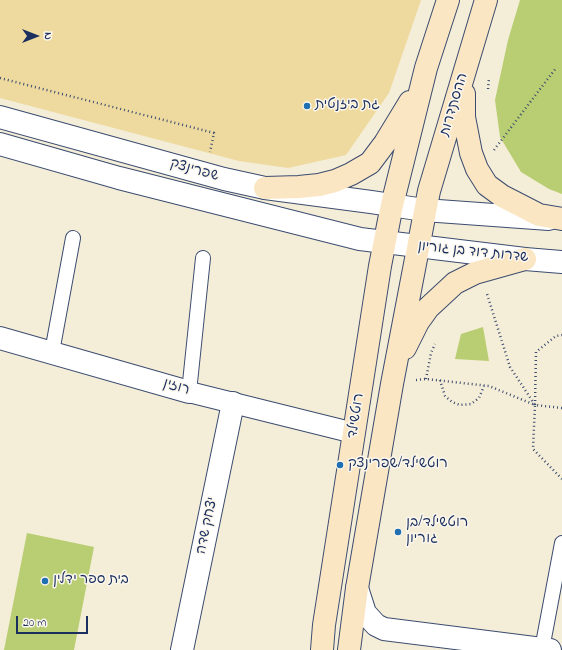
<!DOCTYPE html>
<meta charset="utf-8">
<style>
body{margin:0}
#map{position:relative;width:562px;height:650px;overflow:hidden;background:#f4edd7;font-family:"Indie Flower",sans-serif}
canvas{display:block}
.north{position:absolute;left:16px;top:16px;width:40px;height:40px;-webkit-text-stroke:3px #fbf7ec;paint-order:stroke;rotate:90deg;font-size:11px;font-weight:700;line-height:16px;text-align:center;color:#1b2f5e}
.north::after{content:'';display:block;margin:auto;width:14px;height:18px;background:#1b2f5e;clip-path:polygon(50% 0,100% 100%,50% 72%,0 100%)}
.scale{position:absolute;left:16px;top:616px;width:72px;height:18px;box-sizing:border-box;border:2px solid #1b2f5e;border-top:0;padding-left:5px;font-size:12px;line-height:14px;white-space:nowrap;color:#1b2f5e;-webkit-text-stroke:3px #fbf7ec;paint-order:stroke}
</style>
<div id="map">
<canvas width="562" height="650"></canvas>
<div class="north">N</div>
<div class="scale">20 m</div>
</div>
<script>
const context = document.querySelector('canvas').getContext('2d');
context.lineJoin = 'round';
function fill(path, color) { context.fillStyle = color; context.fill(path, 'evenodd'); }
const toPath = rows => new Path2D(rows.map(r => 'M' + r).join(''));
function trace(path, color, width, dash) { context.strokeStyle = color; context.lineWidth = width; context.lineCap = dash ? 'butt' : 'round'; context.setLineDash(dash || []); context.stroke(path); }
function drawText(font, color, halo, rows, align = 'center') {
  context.font = font + ' "Indie Flower","Playpen Sans Hebrew",sans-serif'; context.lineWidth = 3; context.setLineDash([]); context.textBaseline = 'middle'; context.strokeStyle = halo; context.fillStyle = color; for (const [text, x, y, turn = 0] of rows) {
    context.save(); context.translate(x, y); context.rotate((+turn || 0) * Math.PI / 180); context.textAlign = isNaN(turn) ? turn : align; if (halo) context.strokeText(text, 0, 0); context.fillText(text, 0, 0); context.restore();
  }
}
const green = toPath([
 [520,0,562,0,562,194,549,189,521,172,500,137,495,100,508,40],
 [483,327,489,361,455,359,461,334],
 [27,533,94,547,74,650,4,650]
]);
const sand = toPath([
 [0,0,421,0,389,93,346,155,288,168,239,161,0,98]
]);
const path = toPath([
 [0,78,214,133,210,152],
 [488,89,489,78],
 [494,150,556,68],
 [426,379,431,353,435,344],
 [416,380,426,379,489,386,535,405,510,367,487,294],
 [440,380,445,396,452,402,460,405,471,404,479,398,484,386],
 [535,405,536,352,556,336,562,335],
 [562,408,535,405,533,449,562,479]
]);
const service = toPath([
 [52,352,73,238],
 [189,392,203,258],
 [542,649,562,543]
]);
const pedestrian = toPath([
 [189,392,354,433]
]);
const minor = toPath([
 [0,338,189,392],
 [357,588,365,613,376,625,384,629,550,650],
 [182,650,233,403]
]);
const tertiary = toPath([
 [0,117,224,179,265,188,371,202,424,210,549,219],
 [0,144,119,178,360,239,525,259,562,262]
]);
const secondary = toPath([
 [464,94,464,117,471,153,477,169,487,185,502,196,539,215,562,219],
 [265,188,299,187,319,185,335,181,351,174,370,163,385,143,410,102],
 [405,348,418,322,428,308,455,283,475,273,525,259],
 [322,650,324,625,380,266,392,205,426,68,448,0],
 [349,650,357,588,392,384,429,191,486,0]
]);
const markers = [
 [307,106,4,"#1f6fb2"],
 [340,465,4,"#1f6fb2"],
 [398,532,4,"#1f6fb2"],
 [45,581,4,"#1f6fb2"]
];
const streetNames = [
 ["ההסתדרות",455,105,-73],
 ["שפרינצק",194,171,16],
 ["שדרות דוד בן גוריון",473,253,6],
 ["רוזין",176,388,16],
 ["רוטשילד",357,416,-81],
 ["יצחק שדה",208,526,-78]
];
const poiNames = [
 ["גת ביזנטית",315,106],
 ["רוטשילד/שפרינצק",348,465],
 ["רוטשילד/בן",406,524],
 ["גוריון",406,540],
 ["בית ספר ידלין",53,581]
];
fill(green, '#b9ce72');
fill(sand, '#eeda9e');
trace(service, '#3c4c70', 16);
trace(pedestrian, '#3c4c70', 22);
trace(minor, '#3c4c70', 24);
trace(tertiary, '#3c4c70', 24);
trace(secondary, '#3c4c70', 24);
trace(path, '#3c4c70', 2.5, [1, 3]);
trace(service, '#fff', 14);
trace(pedestrian, '#fff', 20);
trace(minor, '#fff', 22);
trace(tertiary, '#fff', 22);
trace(secondary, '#fbe6c4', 22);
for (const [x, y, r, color] of markers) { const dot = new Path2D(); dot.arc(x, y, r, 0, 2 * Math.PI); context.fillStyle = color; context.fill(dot); trace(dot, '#fbf7ec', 1.5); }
drawText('14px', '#1b2f5e', '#fbf7ec', streetNames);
drawText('14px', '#1b2f5e', '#fbf7ec', poiNames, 'left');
</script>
